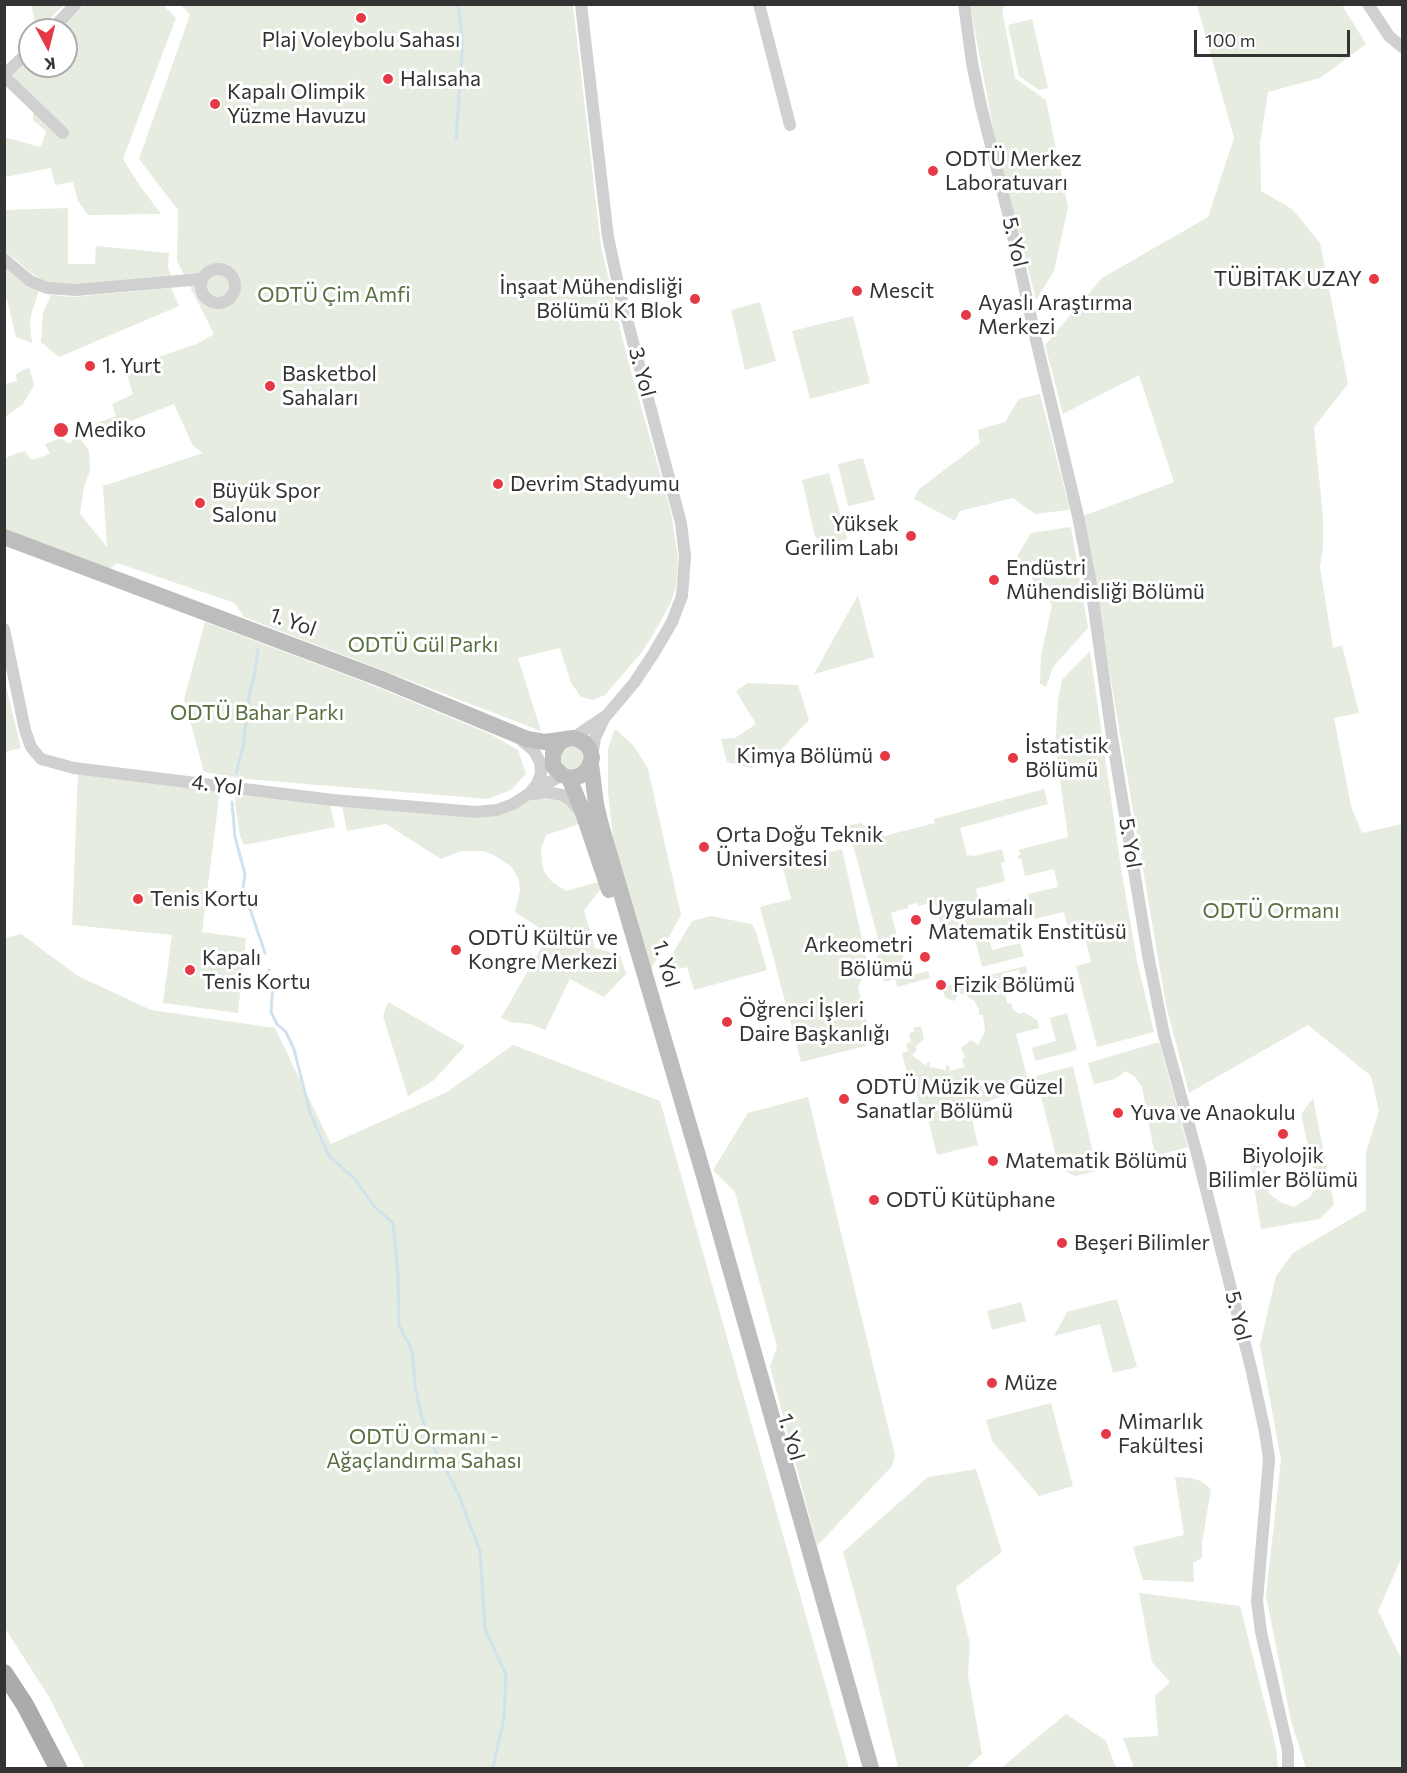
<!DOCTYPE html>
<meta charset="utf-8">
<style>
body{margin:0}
#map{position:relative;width:1407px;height:1773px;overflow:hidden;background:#fff;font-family:Commissioner,sans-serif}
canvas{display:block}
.frame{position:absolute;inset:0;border:6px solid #333;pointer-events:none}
.north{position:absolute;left:18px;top:18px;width:60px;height:60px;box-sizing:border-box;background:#fff;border:2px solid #adadad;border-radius:50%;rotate:173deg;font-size:16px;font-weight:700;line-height:24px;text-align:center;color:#333}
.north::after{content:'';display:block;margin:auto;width:21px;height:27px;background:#e63946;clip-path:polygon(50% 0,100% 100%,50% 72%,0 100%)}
.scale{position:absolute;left:1194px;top:30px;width:156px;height:27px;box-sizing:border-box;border:3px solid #333;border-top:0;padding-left:8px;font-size:18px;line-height:21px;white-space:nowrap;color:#333;-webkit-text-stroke:4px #fff;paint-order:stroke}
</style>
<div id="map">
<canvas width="1407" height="1773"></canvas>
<div class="frame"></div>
<div class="north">K</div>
<div class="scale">100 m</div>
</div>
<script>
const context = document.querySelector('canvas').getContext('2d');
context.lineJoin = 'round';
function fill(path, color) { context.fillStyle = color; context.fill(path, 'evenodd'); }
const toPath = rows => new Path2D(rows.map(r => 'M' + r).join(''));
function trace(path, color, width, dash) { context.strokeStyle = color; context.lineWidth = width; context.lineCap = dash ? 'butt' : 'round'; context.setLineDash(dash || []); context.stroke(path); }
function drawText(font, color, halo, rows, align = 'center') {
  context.font = font + ' Commissioner,sans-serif'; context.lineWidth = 6; context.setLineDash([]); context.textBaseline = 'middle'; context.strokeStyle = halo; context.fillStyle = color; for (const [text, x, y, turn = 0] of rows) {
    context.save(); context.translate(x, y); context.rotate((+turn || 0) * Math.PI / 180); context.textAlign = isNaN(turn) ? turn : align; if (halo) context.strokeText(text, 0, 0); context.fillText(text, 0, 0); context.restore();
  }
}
const green = toPath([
 [31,5,31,4,64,5,38,30,37,30],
 [84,5,163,5,176,18,123,159,140,186,161,214,88,215,78,201,73,182,55,185,51,168,5,177,4,137,41,147,46,131,33,120,34,97,12,76,30,58,30,66,66,66,66,30,58,30],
 [181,5,573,5,601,246,626,353,671,512,678,558,676,586,671,602,654,633,642,652,605,695,593,700,581,697,571,683,560,648,518,658,541,731,244,617,235,603,117,563,107,571,5,532,5,458,18,453,25,451,31,460,50,454,45,444,61,438,70,444,76,434,89,450,90,471,84,486,80,514,107,547,103,486,203,453,193,446,174,404,93,436,89,426,116,416,112,404,133,394,125,368,197,344,214,334,177,261,178,210,139,159,190,15],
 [970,5,1006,5,1002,10,1015,78,1046,100,1068,207,1054,271,1036,300,994,133],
 [1197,5,1342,5,1366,44,1320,78,1268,92,1260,143,1261,191,1292,209,1320,243,1348,384,1314,427,1323,516,1323,547,1320,567,1333,648,1342,645,1359,713,1334,718,1351,806,1362,833,1402,824,1402,1557,1378,1611,1402,1660,1402,1768,1306,1768,1291,1721,1266,1596,1281,1460,1260,1345,1276,1276,1293,1253,1366,1210,1366,1152,1379,1111,1371,1076,1308,1025,1189,1093,1166,1005,1083,516,1174,482,1139,375,1063,414,1045,345,1102,278,1208,217,1234,138],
 [1032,19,1048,88,1039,90,1019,76,1008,25],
 [68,208,68,264,95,264,96,246,169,253,168,267,171,276,81,285,49,284,31,273,14,258,5,252,4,210],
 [4,267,22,281,39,291,32,311,30,322,32,343,16,337,7,299,5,299],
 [171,288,179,306,59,357,41,342,43,312,51,295,74,297],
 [760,302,776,361,745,370,731,310],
 [853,316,870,383,810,399,792,331],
 [29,367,34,385,23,404,5,417,5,384,17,381,16,374],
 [1040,394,1070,510,1035,514,1013,498,960,511,955,521,914,499,919,489,980,443,978,430,1005,422,1019,399],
 [863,458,875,500,848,506,838,464],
 [829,473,847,539,825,545,815,537,802,480],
 [1071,527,1088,628,1053,667,1046,687,1040,684,1041,656,1052,605,1016,558,1031,533],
 [858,595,874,657,814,674],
 [205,622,367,683,490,734,518,750,526,774,511,790,488,799,246,779,204,772,184,699],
 [1090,651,1120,862,1137,961,1154,1032,1097,1047,1076,966,1091,962,1083,930,1069,933,1064,912,1034,919,1028,894,1058,887,1054,869,1025,876,1021,858,1018,859,1018,856,1021,854,1018,850,1068,837,1055,744,1058,701,1062,680],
 [5,682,21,748,5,752,4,752],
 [748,683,798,685,809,720,772,759,751,768,727,762,721,739,735,738,756,724,736,691],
 [615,729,634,746,648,769,681,915,650,971,613,837,608,791,608,749],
 '560 758a12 12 0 1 1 24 0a12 12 0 1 1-24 0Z',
 [78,773,220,790,202,932,246,938,238,1013,163,1003,172,935,72,925],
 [1044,789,1048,804,960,828,967,855,974,856,1002,849,1005,862,1001,863,1005,881,976,889,980,906,1010,899,1016,923,987,930,992,950,1020,943,1024,956,982,967,972,927,943,934,935,902,918,906,917,903,908,905,908,908,891,913,908,976,928,971,930,978,897,987,895,979,884,982,876,952,881,950,848,826,860,823,884,836,935,823,934,819],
 [236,793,330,804,335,827,244,845,240,836,235,803],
 [540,797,561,801,571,809,576,816,579,824,546,835,541,848,542,864,545,873,552,882,566,891,598,882,601,889,584,910,595,948,620,955,626,974,604,997,570,979,545,1030,530,1024,511,1022,501,1018,549,934,515,912,520,890,519,880,511,866,492,854,483,851,461,851,441,859,386,824,347,831,342,806,479,818],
 [842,849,870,975,863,977,858,988,870,1035,863,1037,866,1046,801,1062,760,907,791,899,782,864],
 [711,916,752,924,756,932,767,970,694,990,687,967,661,973,692,921],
 [21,934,78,976,151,1010,275,1028,331,1144,447,1092,513,1045,660,1101,849,1768,85,1768,49,1697,5,1628,4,938],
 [1026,966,1027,972,1025,974,1026,978,1021,979,1019,970,1003,973,1001,977,1003,987,1007,989,1005,992,1007,1003,1012,1004,1013,1010,1019,1014,1024,1012,1038,1021,1039,1028,1016,1034,1030,1088,969,1107,978,1145,937,1155,927,1115,922,1116,916,1091,912,1091,902,1053,908,1051,906,1044,911,1042,909,1033,914,1032,913,1028,921,1026,924,1039,915,1047,917,1050,912,1055,926,1066,927,1062,930,1063,929,1067,946,1070,946,1065,949,1065,950,1071,965,1067,962,1059,965,1057,961,1048,971,1040,978,1045,985,1031,983,1015,979,1015,979,1009,973,999,972,1000,964,994,958,994,955,1001,945,998,942,987],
 [388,1002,465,1046,433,1081,408,1096,383,1016],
 [1067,1013,1077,1050,1035,1061,1032,1048,1056,1041,1050,1018],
 [1159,1042,1188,1147,1155,1156,1142,1087,1135,1077,1126,1071,1115,1079,1094,1084,1088,1063],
 [1073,1066,1097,1171,1075,1176,1059,1168,1036,1076],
 [808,1097,895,1455,892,1466,817,1546,770,1366,777,1347,735,1192,713,1170,748,1113],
 [1313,1098,1334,1204,1320,1219,1261,1229,1247,1144,1262,1144,1269,1194,1282,1203,1294,1207,1310,1197,1317,1186,1301,1114],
 [1117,1299,1137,1367,1113,1373,1100,1324,1054,1336,1067,1312],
 [1021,1302,1026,1321,992,1330,987,1311],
 [1051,1403,1073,1486,1039,1496,992,1441,986,1420],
 [976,1469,1002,1552,956,1587,970,1644,968,1675,982,1754,966,1768,898,1768,866,1635,843,1552,928,1477],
 [1175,1477,1191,1478,1201,1481,1211,1489,1202,1543,1202,1558,1193,1563,1194,1582,1143,1580,1133,1547,1184,1535],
 [1139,1593,1240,1606,1276,1747,1278,1768,1134,1768,1123,1738,1158,1736,1155,1696,1170,1682,1152,1662],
 [1066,1714,1106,1741,1116,1768,1001,1768]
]);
const stream = toPath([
 [456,140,462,53,462,36,458,4],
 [236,773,243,747,250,690,254,677,258,650],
 [232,802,235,837,245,874,243,888,265,953],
 [269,970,273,984,271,1012,277,1024,286,1032,294,1049,310,1113,329,1156,355,1179,374,1206,393,1223,398,1275,399,1325,412,1351,415,1385,422,1419,433,1446,458,1493,480,1551,485,1629,506,1675,504,1718,493,1768]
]);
const street = toPath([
 [759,4,790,125],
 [964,4,972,63,981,106,1008,213,1036,340,1078,516,1090,579,1112,737,1148,955,1164,1035,1197,1154,1252,1372,1265,1432,1269,1459,1257,1601,1261,1632,1288,1750,1288,1768],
 [1368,4,1389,36,1402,47],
 [51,30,76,4],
 [4,75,30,50],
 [4,76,63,133],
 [4,259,30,281,47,288,76,290,202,279],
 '201 286a17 17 0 1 1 34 0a17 17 0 1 1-34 0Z',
 [4,629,25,730,31,747,41,759,74,768,333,800,476,812,497,810,513,804,527,795,562,775],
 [519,738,534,751,540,762,541,774,537,784,532,790],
 [573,738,607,715,634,683,654,653,672,622,682,596,685,557,681,523,620,293,608,237,581,4],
 [592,757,595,738,605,717],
 [534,794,546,792,562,795,570,800,579,810]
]);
const secondary = toPath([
 [4,537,379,678,527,739,545,742,573,738,579,740,585,743,590,749,592,758,588,769,580,776,569,778,562,775,553,766,553,753,560,742,566,739],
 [591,764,596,804,601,825,704,1176,871,1768],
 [569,778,581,807,609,890]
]);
const primary = toPath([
 [4,1673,25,1705,58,1768]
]);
const markers = [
 [361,18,6,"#e63946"],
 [388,79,6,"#e63946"],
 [215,104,6,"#e63946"],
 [933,171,6,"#e63946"],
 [1374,279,6,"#e63946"],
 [857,291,6,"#e63946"],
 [695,299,6,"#e63946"],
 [966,315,6,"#e63946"],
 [90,366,6,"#e63946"],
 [270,386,6,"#e63946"],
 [61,430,8,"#e63946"],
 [498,484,6,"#e63946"],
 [200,503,6,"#e63946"],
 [911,536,6,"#e63946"],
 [994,580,6,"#e63946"],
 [885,756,6,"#e63946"],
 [1013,758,6,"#e63946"],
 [704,847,6,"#e63946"],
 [138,899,6,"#e63946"],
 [916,920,6,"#e63946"],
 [456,950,6,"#e63946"],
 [925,957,6,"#e63946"],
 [190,970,6,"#e63946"],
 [941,985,6,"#e63946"],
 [727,1022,6,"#e63946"],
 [844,1099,6,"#e63946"],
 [1118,1113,6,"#e63946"],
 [1283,1134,6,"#e63946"],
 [993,1161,6,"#e63946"],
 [874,1200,6,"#e63946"],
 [1062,1243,6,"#e63946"],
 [992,1383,6,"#e63946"],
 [1106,1434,6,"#e63946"]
];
const poiNames = [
 ["Plaj Voleybolu Sahası",361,40,"center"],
 ["Halısaha",400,79],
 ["Kapalı Olimpik",227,92],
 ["Yüzme Havuzu",227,116],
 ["ODTÜ Merkez",945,159],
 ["Laboratuvarı",945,183],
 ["TÜBİTAK UZAY",1362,279,"right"],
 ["İnşaat Mühendisliği",683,287,"right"],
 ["Bölümü K1 Blok",683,311,"right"],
 ["Mescit",869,291],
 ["Ayaslı Araştırma",978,303],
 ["Merkezi",978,327],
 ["1. Yurt",102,366],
 ["Basketbol",282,374],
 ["Sahaları",282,398],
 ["Mediko",74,430],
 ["Devrim Stadyumu",510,484],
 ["Büyük Spor",212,491],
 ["Salonu",212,515],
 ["Yüksek",899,524,"right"],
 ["Gerilim Labı",899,548,"right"],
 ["Endüstri",1006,568],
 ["Mühendisliği Bölümü",1006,592],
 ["İstatistik",1025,746],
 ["Bölümü",1025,770],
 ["Kimya Bölümü",873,756,"right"],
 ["Orta Doğu Teknik",716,835],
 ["Üniversitesi",716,859],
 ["Tenis Kortu",150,899],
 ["Uygulamalı",928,908],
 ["Matematik Enstitüsü",928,932],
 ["ODTÜ Kültür ve",468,938],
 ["Kongre Merkezi",468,962],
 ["Arkeometri",913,945,"right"],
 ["Bölümü",913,969,"right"],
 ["Kapalı",202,958],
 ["Tenis Kortu",202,982],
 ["Fizik Bölümü",953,985],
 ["Öğrenci İşleri",739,1010],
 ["Daire Başkanlığı",739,1034],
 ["ODTÜ Müzik ve Güzel",856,1087],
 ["Sanatlar Bölümü",856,1111],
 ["Yuva ve Anaokulu",1130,1113],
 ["Biyolojik",1283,1156,"center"],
 ["Bilimler Bölümü",1283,1180,"center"],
 ["Matematik Bölümü",1005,1161],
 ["ODTÜ Kütüphane",886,1200],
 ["Beşeri Bilimler",1074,1243],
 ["Müze",1004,1383],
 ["Mimarlık",1118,1422],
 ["Fakültesi",1118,1446]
];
const streetNames = [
 ["5. Yol",1015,242,77],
 ["3. Yol",642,372,75],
 ["1. Yol",293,622,20],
 ["4. Yol",217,785,7],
 ["5. Yol",1130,843,81],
 ["1. Yol",666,964,74],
 ["5. Yol",1238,1316,76],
 ["1. Yol",791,1437,74]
];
const parkNames = [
 ["ODTÜ Çim Amfi",334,295],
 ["ODTÜ Gül Parkı",423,645],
 ["ODTÜ Bahar Parkı",257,713],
 ["ODTÜ Ormanı",1271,911],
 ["ODTÜ Ormanı -",424,1437],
 ["Ağaçlandırma Sahası",424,1461]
];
fill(green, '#e6ecdf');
trace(stream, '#cfe2ee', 3);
trace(street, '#d0d0d0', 12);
trace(secondary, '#bdbdbd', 16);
trace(primary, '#ababab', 18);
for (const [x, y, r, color] of markers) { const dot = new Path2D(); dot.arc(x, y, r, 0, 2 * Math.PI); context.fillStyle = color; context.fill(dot); trace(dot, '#fff', 2); }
drawText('21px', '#333', '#fff', poiNames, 'left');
drawText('21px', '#333', '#fff', streetNames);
drawText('21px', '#56703f', '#fff', parkNames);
</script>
